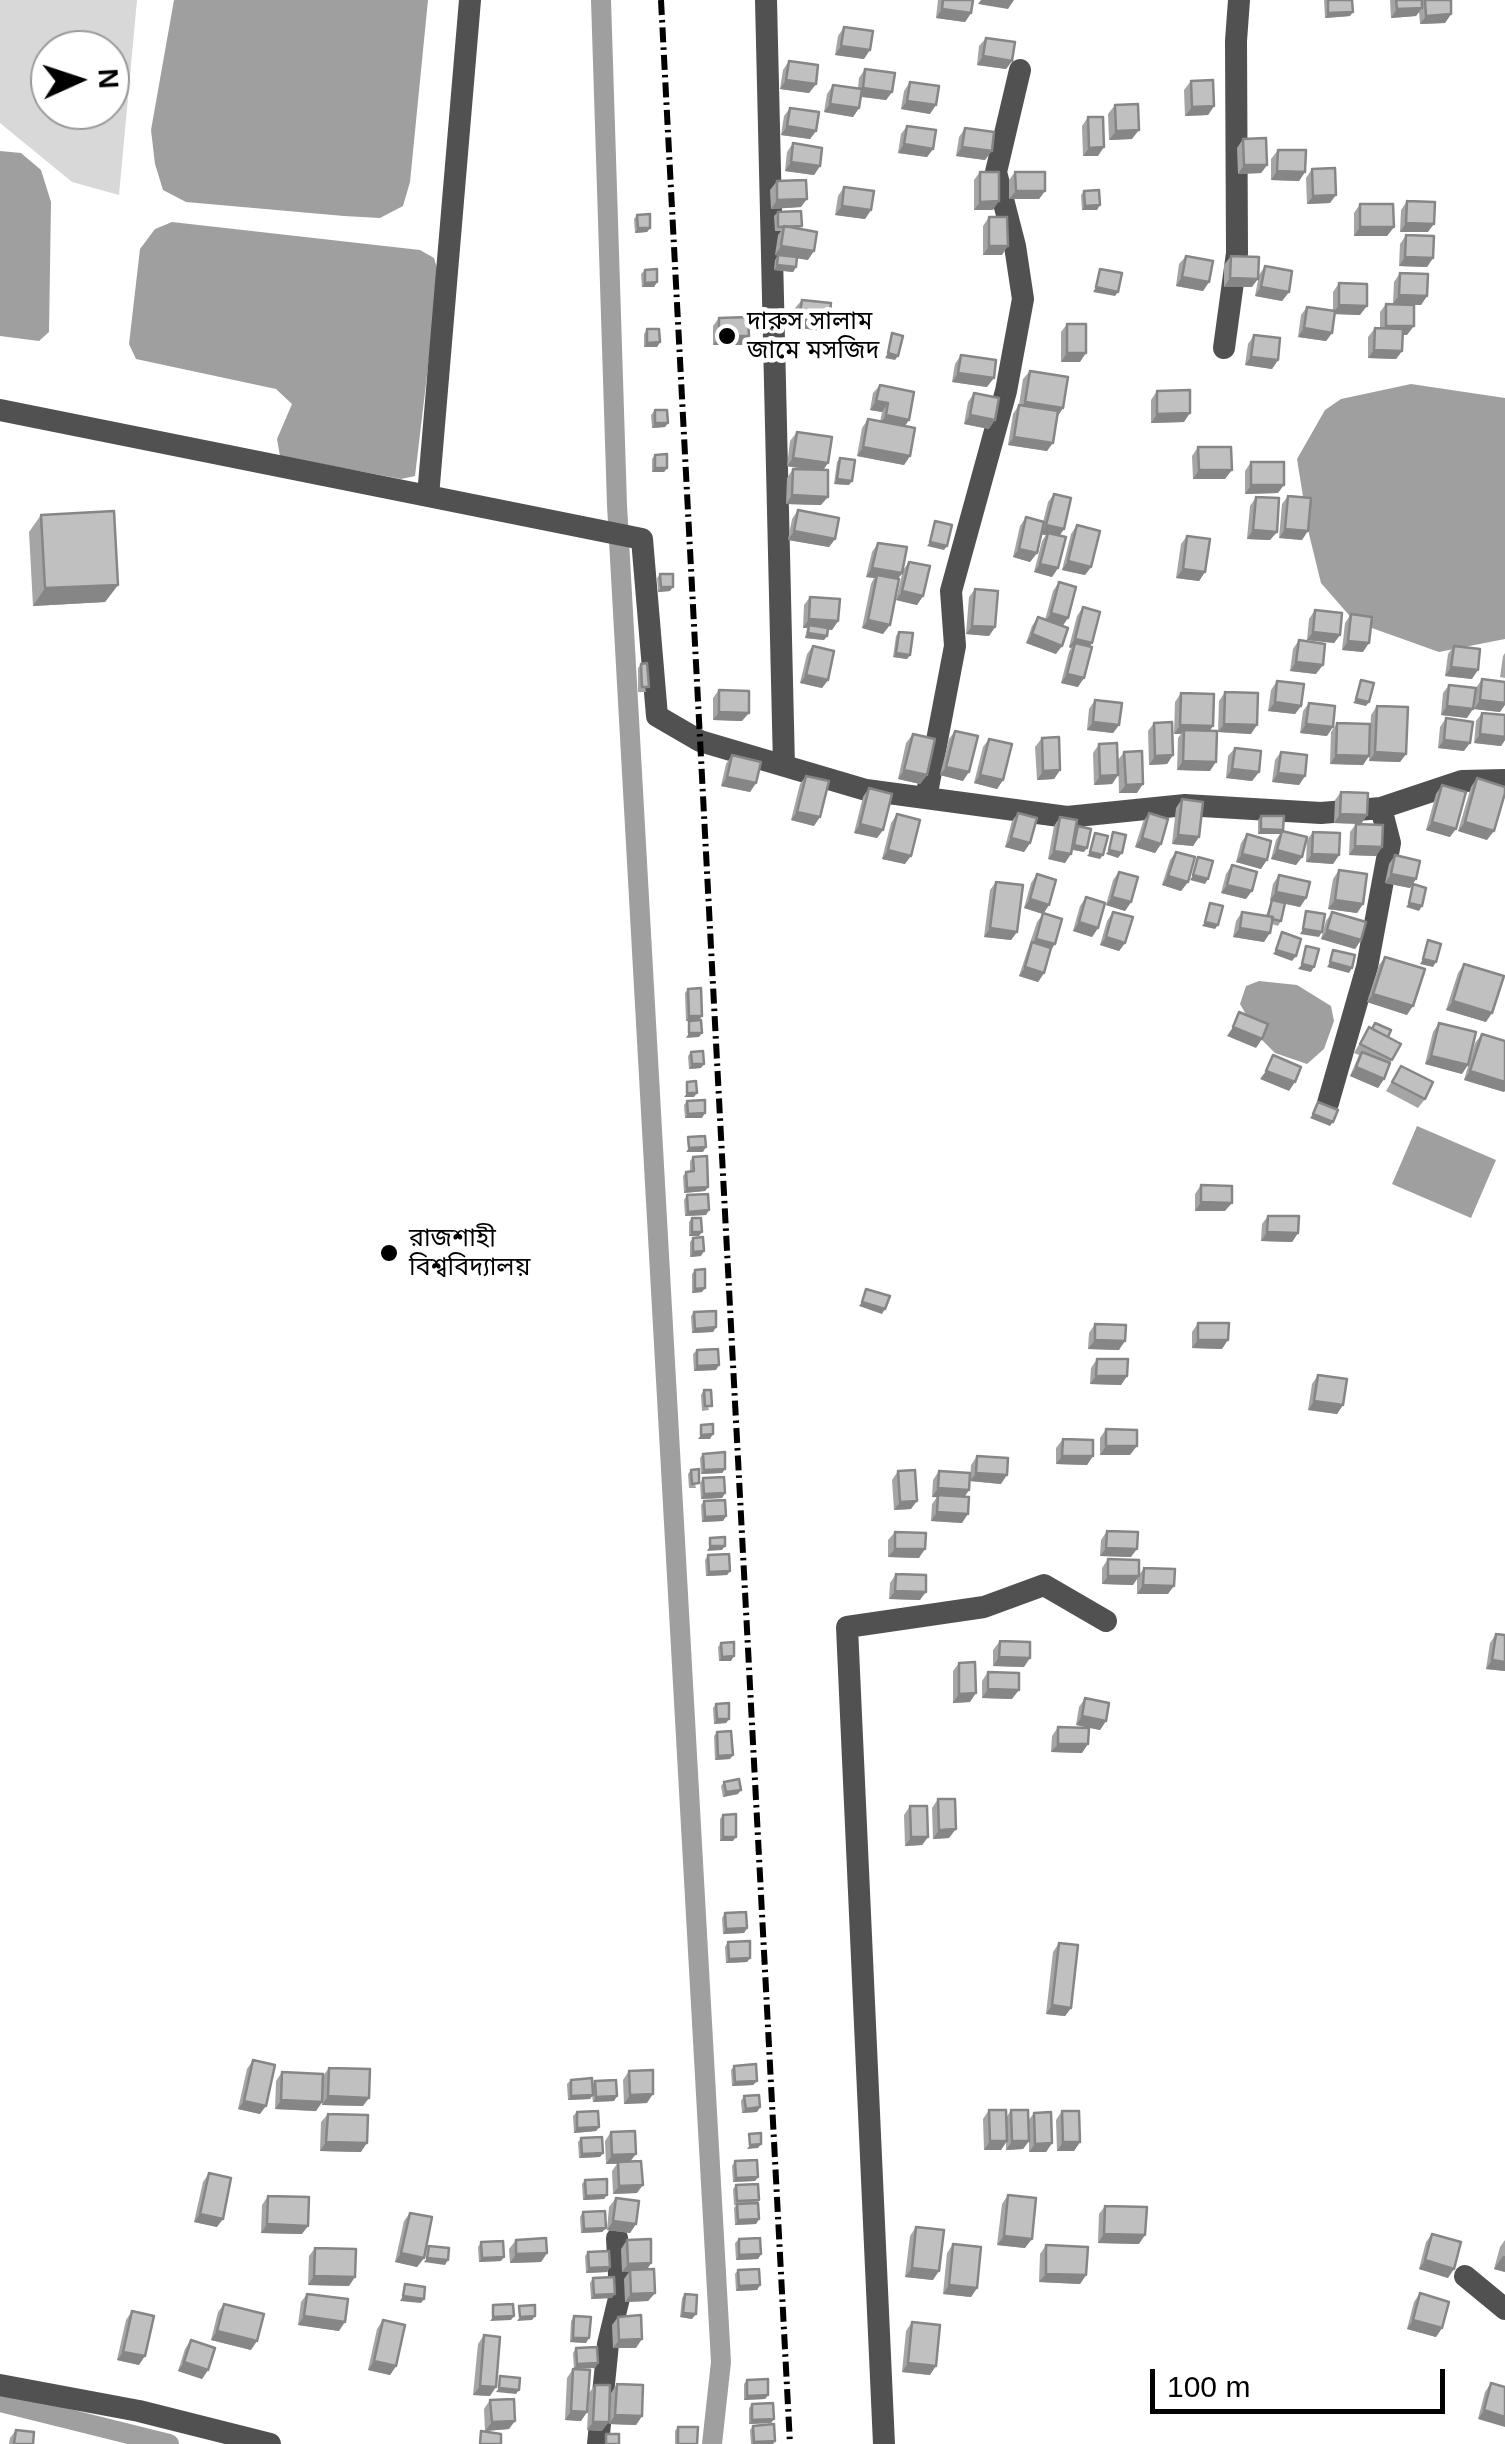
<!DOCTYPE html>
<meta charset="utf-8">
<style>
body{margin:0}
#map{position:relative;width:1505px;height:2444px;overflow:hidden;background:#fff;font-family:Arial,sans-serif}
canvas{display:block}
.north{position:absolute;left:30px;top:30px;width:100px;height:100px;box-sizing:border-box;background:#fff;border:2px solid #999;border-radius:50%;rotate:87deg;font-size:28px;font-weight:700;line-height:40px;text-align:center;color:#000}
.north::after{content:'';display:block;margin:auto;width:35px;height:45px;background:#000;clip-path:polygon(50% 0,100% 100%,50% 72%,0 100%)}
.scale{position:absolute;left:1150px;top:2369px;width:295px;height:45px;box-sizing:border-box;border:5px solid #000;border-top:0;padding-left:12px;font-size:30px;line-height:35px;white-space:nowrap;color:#000;-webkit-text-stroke:8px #fff;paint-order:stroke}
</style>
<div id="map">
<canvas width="1505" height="2444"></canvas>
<div class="north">N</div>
<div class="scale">100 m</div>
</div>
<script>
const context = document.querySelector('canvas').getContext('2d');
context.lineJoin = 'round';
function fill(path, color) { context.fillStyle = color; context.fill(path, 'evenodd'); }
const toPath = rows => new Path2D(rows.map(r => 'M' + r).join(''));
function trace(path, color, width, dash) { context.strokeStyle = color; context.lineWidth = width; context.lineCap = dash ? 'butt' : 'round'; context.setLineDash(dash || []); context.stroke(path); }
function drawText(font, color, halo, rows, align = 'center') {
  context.font = font + ' Arial,"Noto Sans Bengali",sans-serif'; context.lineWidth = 9; context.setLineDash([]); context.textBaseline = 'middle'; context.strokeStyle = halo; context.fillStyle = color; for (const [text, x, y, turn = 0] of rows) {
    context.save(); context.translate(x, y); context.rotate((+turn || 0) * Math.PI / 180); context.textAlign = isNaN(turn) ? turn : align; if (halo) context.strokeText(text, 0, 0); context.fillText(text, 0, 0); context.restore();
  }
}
const green = toPath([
 [0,0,137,0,119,195,72,182,0,123],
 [50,50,110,50,110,110,50,110]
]);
const water = toPath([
 [174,0,428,0,410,182,403,206,380,218,344,216,186,202,163,190,155,164,151,130],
 [0,151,21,153,41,170,51,202,49,332,39,341,0,336],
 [172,222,420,250,434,258,439,275,415,476,401,479,280,456,277,439,292,404,276,389,136,359,129,344,140,249,155,229],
 [1411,384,1505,398,1505,639,1439,652,1355,622,1321,583,1309,534,1297,459,1325,410,1341,399],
 [1259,981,1297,985,1331,1006,1334,1021,1324,1049,1307,1064,1275,1053,1259,1037,1240,1004,1246,986],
 [1417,1126,1496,1160,1471,1218,1392,1184]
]);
const canal = toPath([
 [601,0,617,505,721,2362,712,2444],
 [0,2402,169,2444]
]);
const minor = toPath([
 [766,0,784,766],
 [1224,348,1237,253,1236,41,1239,0],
 [0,410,642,539,657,716,700,741,866,790,1067,817,1185,805,1321,813,1381,808,1462,781,1505,780],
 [428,496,470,0],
 [926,798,955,646,951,591,1006,391,1023,299,1015,246,996,172,1020,70],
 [1328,1103,1367,967,1390,843,1381,808],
 [1465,2276,1505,2309],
 [0,2385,139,2411,270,2444],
 [598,2444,608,2344,620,2294,617,2238],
 [884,2444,847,1627,984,1607,1044,1585,1106,1621]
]);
const rail = toPath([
 [661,0,790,2444]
]);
const wall = toPath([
 [938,0,973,0,971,13,965,22,936,18],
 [1324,0,1352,0,1350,16,1325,18],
 [1390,0,1451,0,1451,14,1445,23,1420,24,1419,12,1416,16,1391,18],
 [844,27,864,59,835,55,838,36],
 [986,38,1012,61,1006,69,977,65,979,46],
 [789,61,816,84,809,93,780,89,783,70],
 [865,69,892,92,886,100,861,97,859,108,853,117,824,112,827,94,833,85,858,88,859,78],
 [1191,81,1214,106,1208,115,1185,116,1184,90],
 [910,82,930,114,901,109,904,91],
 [1115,105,1132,139,1109,140,1108,114],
 [790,108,816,131,810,139,781,135,784,116],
 [1088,117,1098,156,1083,156,1082,126],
 [907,126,933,149,927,157,898,153,901,134],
 [965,128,985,160,956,156,959,137],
 [1243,139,1267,165,1261,173,1238,174,1237,148],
 [793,143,820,166,814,175,785,171,787,152],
 [1278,150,1305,172,1299,181,1271,180,1271,159],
 [1312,169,1330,203,1307,204,1306,178],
 [980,172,993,210,974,210,974,180],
 [1015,172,1045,191,1039,199,1009,199,1009,180],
 [777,181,801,207,771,209,770,190],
 [844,187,871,210,865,219,835,215,838,196],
 [1084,191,1097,210,1082,210,1081,195],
 [1407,201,1428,232,1400,232,1401,210],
 [1360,204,1394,227,1387,236,1354,236,1354,213],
 [778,212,800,229,808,260,797,258,796,267,793,272,774,270,775,260,778,255,781,256,775,255,778,235,781,231,775,231,774,216],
 [637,215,650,228,647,232,635,233,634,219],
 [989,217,1002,255,983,255,983,226],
 [1406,235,1433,258,1427,267,1399,266,1400,244],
 [1186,256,1209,282,1203,291,1176,286,1179,264],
 [1231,256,1252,287,1224,287,1224,265],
 [1265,266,1289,292,1282,301,1255,296,1259,275],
 [645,270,657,282,654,287,642,287,641,274],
 [1400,273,1427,296,1421,305,1414,305,1407,335,1402,335,1402,351,1396,359,1368,358,1368,337,1375,328,1380,328,1380,312,1386,304,1393,304,1394,282],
 [1339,283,1360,315,1335,314,1332,333,1326,341,1298,337,1301,315,1307,307,1333,310,1333,292],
 [802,300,822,331,793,327,795,308],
 [719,318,749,336,742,345,713,345,713,326],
 [1067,324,1080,362,1061,362,1061,332],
 [647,329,660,342,657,347,644,347,644,334],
 [1254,335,1278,360,1272,369,1245,365,1248,344],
 [961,355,987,387,952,382,955,364],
 [1030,371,1063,408,1057,417,1047,451,1008,445,1013,414,1019,405,1023,379],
 [880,385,909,420,904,426,910,456,904,465,857,456,862,428,868,419,880,422,882,412,870,410,873,393],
 [1157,391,1184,422,1151,423,1151,400],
 [974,393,989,429,964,424,968,402],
 [655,410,668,423,665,427,652,428,651,415],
 [797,432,823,470,821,505,786,504,787,478,793,469,809,470,787,466,790,441],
 [1198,447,1225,479,1193,479,1192,456],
 [655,455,667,468,664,472,652,472,652,459],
 [840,458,849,485,834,484,837,462],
 [1251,462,1278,493,1245,494,1245,471],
 [1054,494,1060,535,1058,568,1052,577,1034,572,1042,541,1046,535,1041,534,1037,553,1030,562,1013,557,1020,526,1026,517,1043,522,1048,502],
 [1288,496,1302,540,1279,538,1282,504],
 [1256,497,1277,532,1270,540,1247,539,1250,506],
 [798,510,835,539,829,547,788,540,792,519],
 [41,515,118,585,105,602,33,606,29,532],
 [1077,525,1091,567,1085,575,1062,570,1071,534],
 [1187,536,1205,572,1199,581,1176,578,1181,544],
 [878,543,903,570,909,562,923,596,917,605,896,600,902,574,898,578,883,634,862,628,871,584,874,578,866,577,872,552],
 [660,574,670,591,658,592,657,578],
 [1059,582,1062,626,1056,654,1026,643,1032,626,1038,617,1045,620,1053,591],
 [975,589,995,627,989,636,966,634,969,597],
 [810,597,838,621,832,630,828,629,827,636,824,640,805,638,807,628,803,628,804,605],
 [1083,607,1090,646,1078,687,1061,683,1069,652,1071,648,1069,647,1077,616],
 [1315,610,1340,635,1334,643,1307,640,1309,619],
 [1351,614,1363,652,1342,650,1345,623],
 [899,632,910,655,907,659,893,657,896,636],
 [1299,640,1316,674,1290,671,1293,649],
 [813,646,828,680,822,688,800,683,807,654],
 [1454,646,1472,679,1445,676,1448,654],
 [1505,653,1505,678,1500,677,1503,656],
 [641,664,646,692,638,692,638,668],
 [1482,679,1500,712,1474,709,1476,688],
 [1277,681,1301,706,1295,714,1268,711,1271,690],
 [1449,685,1467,718,1441,715,1443,693],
 [719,690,742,721,713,720,713,698],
 [1225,692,1251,734,1218,732,1219,701],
 [1181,693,1210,730,1210,771,1177,770,1178,738,1181,734,1174,734,1175,702],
 [1095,700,1119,725,1113,733,1087,730,1089,709],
 [1309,703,1327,736,1300,733,1303,711],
 [1377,706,1406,754,1400,762,1369,761,1371,715],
 [1482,713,1505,715,1505,740,1501,746,1474,743,1476,721],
 [1446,718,1464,751,1438,748,1440,727],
 [1154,723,1173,755,1167,764,1149,765,1148,731],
 [1337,723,1369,756,1363,765,1330,764,1331,732],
 [955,731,963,781,940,775,949,739],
 [913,734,927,775,920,784,898,779,906,743],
 [1042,738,1060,770,1054,779,1037,780,1035,747],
 [989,739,1003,780,997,789,974,783,983,747],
 [1099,744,1118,775,1112,784,1094,785,1093,753],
 [1235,748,1259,772,1252,781,1226,778,1228,756],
 [1124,752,1137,793,1119,793,1118,760],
 [1281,752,1305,776,1299,785,1272,782,1275,760],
 [732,755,756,783,750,792,721,786,726,764],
 [806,776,814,826,791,820,800,784],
 [1477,778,1487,840,1458,831,1471,787],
 [1442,785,1450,837,1426,830,1436,794],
 [869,788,883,830,877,838,854,833,863,797],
 [1341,792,1367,815,1361,824,1334,823,1335,800],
 [1182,799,1199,837,1193,846,1172,844,1176,808],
 [1018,813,1030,843,1024,852,1005,847,1012,821],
 [1149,813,1161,844,1155,853,1135,847,1143,822],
 [897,814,905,864,882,859,891,823],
 [1261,816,1282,831,1302,857,1296,865,1271,859,1276,840,1280,834,1258,834,1258,820],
 [1060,817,1075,831,1078,826,1084,852,1072,850,1065,863,1048,859,1054,826],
 [1356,824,1382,847,1376,856,1349,855,1350,832],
 [1313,832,1339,855,1333,864,1306,862,1307,840],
 [1247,834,1261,869,1236,862,1241,843],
 [1176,852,1188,882,1181,891,1162,885,1170,860],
 [1395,855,1416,879,1410,888,1385,883,1389,864],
 [1232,865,1246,899,1221,893,1226,874],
 [1339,870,1363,904,1357,913,1328,909,1333,879],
 [1119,872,1131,902,1125,911,1106,905,1113,880],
 [1037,874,1049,905,1043,914,1051,950,1044,973,1038,982,1019,976,1037,922,1043,914,1024,908,1031,883],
 [1279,875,1306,898,1300,907,1285,904,1281,921,1278,926,1272,924,1264,942,1233,937,1236,921,1242,912,1266,916,1271,901,1270,900,1273,884],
 [996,882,1017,932,1011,940,984,937,990,890],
 [1086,897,1098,928,1092,937,1073,931,1080,906],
 [1113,912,1125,943,1119,951,1100,945,1107,921],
 [1332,912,1361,940,1355,949,1321,939,1326,921],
 [1385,957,1407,1015,1367,1002,1379,965],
 [1464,964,1486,1022,1446,1010,1458,973],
 [688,989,702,1016,699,1020,686,1021,685,993],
 [1375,1023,1388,1037,1401,1044,1390,1063,1384,1079,1378,1088,1350,1076,1359,1055,1354,1053,1369,1027,1371,1029],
 [1439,1023,1462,1074,1425,1064,1433,1032],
 [1482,1034,1504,1092,1464,1080,1475,1043],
 [691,1052,701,1068,689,1069,688,1056],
 [1401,1066,1425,1099,1418,1108,1386,1091],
 [687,1101,702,1118,685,1118,684,1105],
 [693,1157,708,1187,705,1191,684,1193,683,1176,686,1172,690,1171,690,1161],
 [1201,1185,1225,1211,1195,1211,1195,1194],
 [687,1195,706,1215,685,1216,684,1200],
 [1268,1216,1298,1233,1292,1242,1261,1241,1262,1224],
 [692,1218,699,1236,689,1236,689,1222],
 [693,1238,701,1256,690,1257,690,1242],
 [695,1270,702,1292,692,1293,692,1274],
 [694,1312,716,1327,713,1332,692,1333,691,1316],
 [1198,1323,1222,1349,1192,1348,1192,1332],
 [1095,1324,1119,1350,1088,1349,1089,1333],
 [697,1350,716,1370,694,1371,693,1354],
 [1097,1359,1127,1376,1121,1385,1090,1384,1091,1368],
 [1318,1375,1343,1405,1337,1414,1308,1410,1312,1384],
 [704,1390,709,1410,702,1411,701,1395],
 [1106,1429,1130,1455,1100,1455,1100,1438],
 [1063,1439,1093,1456,1087,1465,1056,1464,1056,1448],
 [703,1454,725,1469,722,1473,701,1474,700,1458],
 [977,1456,1001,1484,970,1481,971,1465],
 [691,1470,696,1488,689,1488,688,1474],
 [898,1471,911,1509,894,1510,892,1480],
 [939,1471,969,1490,964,1497,962,1523,931,1521,932,1504,937,1497,932,1497,933,1480],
 [703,1478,725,1493,722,1498,701,1499,700,1483],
 [704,1501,726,1516,723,1521,702,1522,701,1505],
 [1107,1531,1131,1557,1100,1556,1101,1540],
 [895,1532,919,1558,888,1557,888,1540],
 [708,1555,730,1571,727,1575,706,1576,705,1560],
 [1108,1559,1139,1575,1144,1568,1168,1594,1137,1594,1137,1578,1133,1585,1102,1584,1102,1568],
 [896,1574,920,1600,889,1599,890,1583],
 [1496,1634,1505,1671,1486,1669,1490,1643],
 [1000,1641,1024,1667,993,1666,993,1650],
 [721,1643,731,1661,719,1661,718,1647],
 [959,1663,970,1702,953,1703,953,1671],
 [988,1672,1012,1699,982,1698,982,1681],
 [1085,1698,1106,1721,1100,1730,1076,1725,1079,1707],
 [716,1704,729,1719,726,1723,714,1724,713,1708],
 [1058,1727,1082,1753,1051,1752,1052,1736],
 [717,1732,730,1759,715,1760,714,1736],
 [724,1782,738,1794,723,1797,721,1786],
 [938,1799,949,1838,933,1839,932,1808],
 [910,1806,928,1837,922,1845,905,1846,904,1815],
 [723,1815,733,1841,720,1841,720,1819],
 [725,1913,747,1928,744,1933,723,1934,722,1918],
 [728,1942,750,1958,747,1962,726,1963,725,1947],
 [1059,1943,1071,2008,1065,2016,1046,2014,1053,1952],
 [253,2060,260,2114,238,2109,247,2069],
 [734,2066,757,2081,753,2085,732,2086,731,2070],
 [329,2068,363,2106,322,2105,323,2076],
 [629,2071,647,2103,624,2104,623,2080],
 [282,2072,322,2102,316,2111,275,2109,276,2081],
 [571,2080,592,2085,595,2081,617,2096,614,2101,593,2102,592,2095,590,2099,568,2100,567,2084],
 [744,2096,760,2107,757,2112,742,2113,741,2101],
 [989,2110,1006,2118,1011,2110,1028,2121,1034,2113,1052,2143,1046,2152,1029,2152,1029,2141,1023,2149,1006,2150,1006,2142,1001,2150,984,2150,983,2119],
 [1062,2111,1080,2142,1074,2151,1057,2151,1056,2120],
 [577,2112,599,2127,596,2131,574,2133,573,2116],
 [328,2114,361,2152,320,2151,321,2122],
 [611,2132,630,2162,637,2193,613,2194,612,2171,617,2164,606,2164,605,2141],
 [581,2138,603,2153,600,2157,579,2158,578,2142],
 [735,2161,758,2177,755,2181,733,2182,732,2166],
 [209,2173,217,2227,194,2222,203,2182],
 [585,2180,604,2199,583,2200,582,2184],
 [736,2185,759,2200,757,2203,759,2219,756,2224,735,2225,734,2208,736,2205,734,2205,733,2189],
 [1008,2195,1025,2248,997,2245,1002,2204],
 [268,2196,302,2234,261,2233,262,2205],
 [616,2198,636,2224,630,2233,607,2230,609,2207],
 [1105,2206,1139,2244,1098,2243,1099,2214],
 [583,2212,606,2228,602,2232,581,2233,580,2217],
 [410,2213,424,2258,417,2267,395,2262,404,2221],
 [916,2227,933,2280,905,2277,910,2236],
 [1432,2234,1448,2278,1419,2269,1426,2242],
 [739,2239,761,2254,758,2259,736,2260,735,2243],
 [516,2240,547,2253,541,2262,510,2263,509,2249],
 [627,2240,651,2263,647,2270,655,2293,648,2301,625,2302,624,2279,629,2272,622,2272,621,2249],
 [1505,2240,1505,2272,1494,2269,1500,2247],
 [481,2242,501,2261,479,2262,478,2247],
 [953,2244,977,2288,971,2297,943,2294,947,2253],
 [1046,2245,1086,2275,1080,2284,1039,2282,1040,2254],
 [315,2248,349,2286,308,2285,309,2256],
 [588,2252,610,2267,607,2272,586,2273,585,2256],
 [738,2270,760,2285,757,2290,736,2291,735,2274],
 [593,2278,612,2298,591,2299,590,2283],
 [1420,2293,1442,2328,1436,2337,1407,2329,1414,2302],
 [307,2294,339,2331,298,2325,301,2302],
 [685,2294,692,2319,680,2317,682,2298],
 [224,2304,251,2350,211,2340,218,2312],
 [132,2311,139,2365,117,2360,126,2320],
 [574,2316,586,2343,570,2342,571,2321],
 [618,2317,636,2348,613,2348,612,2325],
 [383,2320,396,2366,390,2375,368,2370,377,2329],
 [912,2322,930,2375,902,2372,906,2331],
 [484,2335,490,2396,473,2395,478,2344],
 [191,2340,208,2370,202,2379,178,2371,185,2349],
 [576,2348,598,2363,595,2368,574,2369,573,2353],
 [573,2369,587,2412,581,2421,565,2420,567,2378],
 [747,2380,768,2395,765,2399,744,2400,744,2384],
 [1491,2383,1505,2387,1478,2419,1485,2392],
 [617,2384,642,2416,636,2425,609,2424,611,2393],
 [595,2385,602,2431,587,2430,589,2393],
 [490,2400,509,2429,485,2431,484,2409],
 [752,2404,774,2419,771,2423,749,2424,749,2408],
 [753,2426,775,2441,773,2444,751,2444,750,2430],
 [678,2427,697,2444,675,2444,675,2431],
 [16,2430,33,2444,9,2444,10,2438]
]);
const shadedWall = toPath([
 [981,0,1014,0,1008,9,978,4],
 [1422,8,1416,16,1391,18,1397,9],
 [942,9,971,13,965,22,936,18],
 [1353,12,1350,16,1325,18,1328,13],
 [1451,14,1445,23,1420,24,1426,16],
 [841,46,870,50,864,59,835,55],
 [983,56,1012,61,1006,69,977,65],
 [786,80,816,84,809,93,780,89],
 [863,88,892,92,886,100,857,96],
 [907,101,936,105,930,114,901,109],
 [830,104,859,108,853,117,824,112],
 [1214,106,1208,115,1185,116,1192,107],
 [787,126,816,131,810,139,781,135],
 [1139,130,1132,139,1109,140,1116,131],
 [904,144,933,149,927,157,898,153],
 [962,147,992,151,985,160,956,156],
 [1104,147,1098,156,1083,156,1089,148],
 [791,162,820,166,814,175,785,171],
 [1244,165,1267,165,1261,173,1238,174],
 [1277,171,1305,172,1299,181,1271,180],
 [1016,191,1045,191,1039,199,1009,199],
 [1336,195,1330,203,1307,204,1313,196],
 [807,199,801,207,771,209,777,200],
 [999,201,993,210,974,210,980,202],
 [1100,205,1097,210,1082,210,1085,206],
 [842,206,871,210,865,219,835,215],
 [1406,223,1434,224,1428,232,1400,232],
 [1360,227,1394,227,1387,236,1354,236],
 [638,228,650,228,647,232,635,233],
 [781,246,814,251,808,260,775,255],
 [989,246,1008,246,1002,255,983,255],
 [1405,257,1433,258,1427,267,1399,266],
 [777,265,796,267,793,272,774,270],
 [1182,277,1209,282,1203,291,1176,286],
 [1230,278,1258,279,1252,287,1224,287],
 [657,282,654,287,642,287,645,283],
 [1096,287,1118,292,1115,296,1093,292],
 [1261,287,1289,292,1282,301,1255,296],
 [1399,295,1427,296,1421,305,1393,304],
 [1339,305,1367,306,1360,315,1332,314],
 [799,319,829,322,822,331,793,327],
 [1386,326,1414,326,1407,335,1380,334],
 [1304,328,1332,333,1326,341,1298,337],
 [719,336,749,336,742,345,713,345],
 [660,342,657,347,644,347,647,343],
 [1374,350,1402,351,1396,359,1368,358],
 [888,353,898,356,895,360,885,358],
 [1067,353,1086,353,1080,362,1061,362],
 [1251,357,1278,360,1272,369,1245,365],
 [958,373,994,378,987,387,952,382],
 [876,401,888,403,882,412,870,410],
 [1025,402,1063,408,1057,417,1019,411],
 [1190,413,1184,422,1151,423,1157,414],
 [886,415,909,420,903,429,880,424],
 [970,415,995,420,989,429,964,424],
 [655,423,668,423,665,427,652,428],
 [1014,437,1053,443,1047,451,1008,445],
 [863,447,910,456,904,465,857,456],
 [793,458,828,463,822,472,787,466],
 [655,468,667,468,664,472,652,472],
 [1199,470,1232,470,1225,479,1193,479],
 [837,479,852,481,849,485,834,484],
 [1251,485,1284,485,1278,493,1245,494],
 [792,495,828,497,821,505,786,504],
 [1046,525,1064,529,1058,538,1040,534],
 [1285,529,1308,531,1302,540,1279,538],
 [1253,530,1277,532,1270,540,1247,539],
 [794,531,835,539,829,547,788,540],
 [930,542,947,546,944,550,927,546],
 [1019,549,1037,553,1030,562,1013,557],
 [1068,561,1091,567,1085,575,1062,570],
 [1040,564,1058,568,1052,577,1034,572],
 [872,568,902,573,896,582,877,575,874,578,866,577],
 [1183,569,1205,572,1199,581,1176,578],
 [118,585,105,602,33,606,45,588],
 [661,587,673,587,670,591,658,592],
 [902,591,923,596,917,605,896,600],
 [1051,613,1068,618,1062,627,1045,622],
 [809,619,838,621,832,630,808,628,809,625,807,628,803,628],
 [868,620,890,625,883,634,862,628],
 [972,626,995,627,989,636,966,634],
 [1313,632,1340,635,1334,643,1307,640],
 [808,633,827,636,824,640,805,638],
 [1032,634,1062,646,1056,654,1026,643],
 [1075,639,1092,643,1086,652,1075,643,1071,648,1069,647],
 [1348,641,1369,643,1363,652,1342,650],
 [896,653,910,655,907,659,893,657],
 [1296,662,1323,665,1316,674,1290,671],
 [1451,667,1478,670,1472,679,1445,676],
 [1067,674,1084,678,1078,687,1061,683],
 [806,675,828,680,822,688,800,683],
 [1356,699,1369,702,1366,706,1353,703],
 [1480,700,1505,703,1505,705,1500,712,1474,709],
 [1275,702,1301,706,1295,714,1268,711],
 [1447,706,1473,709,1467,718,1441,715],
 [719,712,749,713,742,721,713,720],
 [1093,722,1119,725,1113,733,1087,730],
 [1224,724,1257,725,1251,734,1218,732],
 [1306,724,1333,727,1327,736,1300,733],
 [1180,725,1213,726,1207,735,1184,730,1181,734,1174,734],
 [1480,734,1505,737,1505,740,1501,746,1474,743],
 [1444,740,1470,743,1464,751,1438,748],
 [1375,752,1406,754,1400,762,1369,761],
 [1173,755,1167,764,1149,765,1155,756],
 [1336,755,1369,756,1363,765,1330,764],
 [1183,761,1216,762,1210,771,1177,770],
 [946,767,969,772,963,781,940,775],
 [1232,769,1259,772,1252,781,1226,778],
 [904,770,927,775,920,784,898,779],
 [1060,770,1054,779,1037,780,1043,771],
 [1278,773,1305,776,1299,785,1272,782],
 [980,775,1003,780,997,789,974,783],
 [1118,775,1112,784,1094,785,1100,776],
 [727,777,756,783,750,792,721,786],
 [1143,784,1137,793,1119,793,1126,785],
 [797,812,820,817,814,826,791,820],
 [1340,814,1367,815,1361,824,1334,823],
 [1432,822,1456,829,1450,837,1426,830],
 [1465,822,1494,831,1487,840,1458,831],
 [860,824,883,830,877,838,854,833],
 [1261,829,1283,830,1280,834,1258,834],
 [1178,835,1199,837,1193,846,1172,844],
 [1011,838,1030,843,1024,852,1005,847],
 [1142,838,1161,844,1155,853,1135,847],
 [1074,845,1087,848,1084,852,1071,849],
 [1355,846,1382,847,1376,856,1349,855],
 [888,850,911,856,905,864,882,859],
 [1109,850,1122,853,1118,858,1106,854],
 [1277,850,1302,857,1296,865,1271,859],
 [1054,851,1071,854,1065,863,1048,859],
 [1090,852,1103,855,1100,859,1087,856],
 [1242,854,1267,860,1261,869,1236,862],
 [1312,854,1339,855,1333,864,1306,862],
 [1391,874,1416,879,1410,888,1385,883],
 [1193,875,1208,879,1205,884,1190,880],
 [1168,876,1188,882,1181,891,1162,885],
 [1227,885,1252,891,1246,899,1221,893],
 [1276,892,1306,898,1300,907,1270,900],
 [1112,897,1131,902,1125,911,1106,905],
 [1030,899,1049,905,1043,914,1024,908],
 [1335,900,1363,904,1357,913,1328,909],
 [1409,903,1422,906,1419,911,1406,907],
 [1079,922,1098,928,1092,937,1073,931],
 [1205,922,1218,925,1215,929,1202,926],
 [990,928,1017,932,1011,940,984,937],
 [1240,928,1270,933,1264,942,1233,937],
 [1303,929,1322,932,1319,937,1300,934],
 [1327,930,1361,940,1355,949,1321,939],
 [1106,937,1125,943,1119,951,1100,945],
 [1036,939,1055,944,1049,953,1030,947],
 [1276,950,1296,956,1292,961,1273,954],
 [1423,959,1436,962,1433,967,1420,964],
 [1330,962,1352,968,1349,973,1327,967],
 [1302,964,1314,967,1311,972,1298,969],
 [1025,967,1044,973,1038,982,1019,976],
 [1373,994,1413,1006,1407,1015,1367,1002],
 [1453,1001,1492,1013,1486,1022,1446,1010],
 [689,1016,702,1016,699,1020,686,1021],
 [1233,1027,1262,1039,1256,1048,1227,1036],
 [689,1033,702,1033,699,1037,686,1038],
 [1431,1056,1468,1065,1462,1074,1425,1064],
 [692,1064,704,1064,701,1068,689,1069],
 [1356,1067,1384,1079,1378,1088,1350,1076],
 [1266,1071,1295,1082,1289,1091,1260,1079],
 [1470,1071,1505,1082,1505,1091,1504,1092,1464,1080],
 [687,1093,697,1093,694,1097,684,1097],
 [705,1113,702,1118,685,1118,688,1114],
 [1313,1114,1333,1122,1330,1126,1310,1118],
 [706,1147,703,1152,686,1152,689,1148],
 [708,1187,705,1191,684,1193,687,1188],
 [1201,1202,1232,1203,1225,1211,1195,1211],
 [709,1210,706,1215,685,1216,688,1212],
 [692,1232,702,1232,699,1236,689,1236],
 [1267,1232,1298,1233,1292,1242,1261,1241],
 [704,1251,701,1256,690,1257,693,1252],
 [705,1288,702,1292,692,1293,695,1289],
 [862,1302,885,1309,882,1314,859,1306],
 [716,1327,713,1332,692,1333,695,1329],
 [1095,1340,1125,1341,1119,1350,1088,1349],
 [1198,1340,1228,1340,1222,1349,1192,1348],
 [719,1365,716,1370,694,1371,697,1366],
 [1096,1376,1127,1376,1121,1385,1090,1384],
 [1314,1401,1343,1405,1337,1414,1308,1410],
 [713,1434,710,1439,698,1439,701,1435],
 [1106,1446,1137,1446,1130,1455,1100,1455],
 [1062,1456,1093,1456,1087,1465,1056,1464],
 [725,1469,722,1473,701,1474,704,1470],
 [976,1473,1007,1475,1001,1484,970,1481],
 [938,1488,969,1490,963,1499,932,1497],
 [725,1493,722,1498,701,1499,704,1494],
 [917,1501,911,1509,894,1510,900,1502],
 [937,1512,968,1514,962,1523,931,1521],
 [726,1516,723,1521,702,1522,705,1517],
 [710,1546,725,1546,722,1550,707,1551],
 [1106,1548,1137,1549,1131,1557,1100,1556],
 [895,1549,925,1549,919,1558,888,1557],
 [730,1571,727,1575,706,1576,709,1572],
 [1108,1576,1139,1576,1133,1585,1102,1584],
 [1143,1585,1174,1586,1168,1594,1137,1594],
 [895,1591,926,1592,920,1600,889,1599],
 [734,1656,731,1661,719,1661,722,1657],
 [999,1657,1030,1658,1024,1667,993,1666],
 [1492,1660,1505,1662,1505,1671,1486,1669],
 [988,1689,1019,1690,1012,1699,982,1698],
 [976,1693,970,1702,953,1703,959,1694],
 [1082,1716,1106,1721,1100,1730,1076,1725],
 [717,1719,729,1719,726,1723,714,1724],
 [1058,1744,1088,1744,1082,1753,1051,1752],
 [733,1755,730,1759,715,1760,718,1756],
 [741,1790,738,1794,723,1797,726,1792],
 [956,1829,949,1838,933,1839,939,1830],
 [723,1837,736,1837,733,1841,720,1841],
 [911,1837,928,1837,922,1845,905,1846],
 [747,1928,744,1933,723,1934,726,1929],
 [750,1958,747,1962,726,1963,729,1959],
 [1052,2005,1071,2008,1065,2016,1046,2014],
 [757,2081,753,2085,732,2086,735,2082],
 [653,2094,647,2103,624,2104,630,2095],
 [593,2095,590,2099,568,2100,571,2096],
 [328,2096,369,2098,363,2106,322,2105],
 [617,2096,614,2101,593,2102,596,2097],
 [281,2100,322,2102,316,2111,275,2109],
 [244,2101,266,2106,260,2114,238,2109],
 [760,2107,757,2112,742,2113,746,2109],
 [599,2127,596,2131,574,2133,577,2128],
 [990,2141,1007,2141,1001,2150,984,2150],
 [1012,2141,1029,2141,1023,2149,1006,2150],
 [326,2142,367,2143,361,2152,320,2151],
 [1063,2142,1080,2142,1074,2151,1057,2151],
 [1052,2143,1046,2152,1029,2152,1035,2144],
 [761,2144,758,2148,747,2149,750,2145],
 [603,2153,600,2157,579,2158,582,2154],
 [636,2154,629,2163,606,2164,612,2155],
 [758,2177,755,2181,733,2182,736,2178],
 [643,2185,637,2193,613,2194,619,2186],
 [607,2195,604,2199,583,2200,586,2196],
 [200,2214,223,2219,217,2227,194,2222],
 [759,2219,756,2224,735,2225,738,2220],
 [613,2221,636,2224,630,2233,607,2230],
 [267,2224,308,2226,302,2234,261,2233],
 [606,2228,602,2232,581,2233,584,2229],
 [1104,2234,1145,2235,1139,2244,1098,2243],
 [1004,2236,1032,2239,1025,2248,997,2245],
 [401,2253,424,2258,417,2267,395,2262],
 [547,2253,541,2262,510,2263,516,2254],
 [761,2254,758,2259,736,2260,739,2255],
 [1503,2256,1505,2256,1505,2272,1494,2269],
 [504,2257,501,2261,479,2262,482,2258],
 [427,2258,448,2260,445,2265,424,2262],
 [1425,2260,1454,2269,1448,2278,1419,2269],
 [651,2263,645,2272,622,2272,628,2264],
 [610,2267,607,2272,586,2273,589,2268],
 [912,2268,939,2271,933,2280,905,2277],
 [1046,2274,1086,2275,1080,2284,1039,2282],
 [314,2276,355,2277,349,2286,308,2285],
 [760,2285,757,2290,736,2291,739,2286],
 [949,2285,977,2288,971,2297,943,2294],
 [655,2293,648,2301,625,2302,631,2294],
 [615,2294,612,2298,591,2299,594,2295],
 [403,2296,424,2299,421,2303,400,2301],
 [683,2313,696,2314,692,2319,680,2317],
 [304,2316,345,2322,339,2331,298,2325],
 [514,2316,511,2320,490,2321,493,2317],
 [535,2316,532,2320,517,2321,520,2317],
 [1413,2320,1442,2328,1436,2337,1407,2329],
 [217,2331,257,2341,251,2350,211,2340],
 [573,2338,589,2338,586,2343,570,2342],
 [642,2339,636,2348,613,2348,619,2340],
 [123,2352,145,2356,139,2365,117,2360],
 [374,2361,396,2366,390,2375,368,2370],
 [184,2362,208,2370,202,2379,178,2371],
 [598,2363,595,2368,574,2369,577,2364],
 [908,2363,936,2366,930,2375,902,2372],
 [480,2386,496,2387,490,2396,473,2395],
 [499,2388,519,2390,516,2394,496,2392],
 [768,2395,765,2399,744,2400,747,2396],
 [1484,2410,1505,2417,1505,2427,1478,2419],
 [571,2411,587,2412,581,2421,565,2420],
 [615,2415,642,2416,636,2425,609,2424],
 [774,2419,771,2423,749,2424,752,2420],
 [515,2421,509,2429,485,2431,492,2422],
 [593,2422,609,2422,602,2431,587,2430],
 [775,2441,773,2444,752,2444,754,2442]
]);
const building = toPath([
 [943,0,973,0,971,13,942,9,943,0],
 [1328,0,1352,0,1353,12,1328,13,1328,0],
 [1396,0,1422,0,1422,8,1397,9,1396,0],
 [1425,0,1451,0,1451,14,1426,16,1425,0],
 [844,27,873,31,870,50,841,46,844,27],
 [986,38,1015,42,1012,61,983,56,986,38],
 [789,61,818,65,816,84,786,80,789,61],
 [865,69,895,73,892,92,863,88,865,69],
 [1213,80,1214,106,1192,107,1191,81,1213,80],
 [910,82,939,86,936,105,907,101,910,82],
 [833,85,862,89,859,108,830,104,833,85],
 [1138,104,1139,130,1116,131,1115,105,1138,104],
 [790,108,819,112,816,131,787,126,790,108],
 [1088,117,1103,117,1104,147,1089,148,1088,117],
 [907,126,936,130,933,149,904,144,907,126],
 [965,128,994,132,992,151,962,147,965,128],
 [1266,138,1267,165,1244,165,1243,139,1266,138],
 [793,143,822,148,820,166,791,162,793,143],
 [1278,150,1306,150,1305,172,1277,171,1278,150],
 [1335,168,1336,195,1313,196,1312,169,1335,168],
 [980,172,999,172,999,201,980,202,980,172],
 [1015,172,1045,172,1045,191,1016,191,1015,172],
 [806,180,807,199,777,200,777,181,806,180],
 [844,187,874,191,871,210,842,206,844,187],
 [1099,190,1100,205,1085,206,1084,191,1099,190],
 [1407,201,1435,202,1434,224,1406,223,1407,201],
 [1360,204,1393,204,1394,227,1360,227,1360,204],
 [801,211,802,226,778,227,778,212,801,211],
 [650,214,650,228,638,228,637,215,650,214],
 [989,217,1007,217,1008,246,989,246,989,217],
 [784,226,817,232,814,251,781,246,784,226],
 [1406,235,1434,236,1433,258,1405,257,1406,235],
 [778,255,797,257,796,267,777,265,778,255],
 [1186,256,1213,261,1209,282,1182,277,1186,256],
 [1231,256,1259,257,1258,279,1230,278,1231,256],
 [1265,266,1292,271,1289,292,1261,287,1265,266],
 [657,269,657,282,645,283,645,270,657,269],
 [1100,269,1122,273,1118,292,1096,287,1100,269],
 [1400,273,1428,274,1427,296,1399,295,1400,273],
 [1339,283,1367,284,1367,306,1339,305,1339,283],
 [802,300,831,303,829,322,799,319,802,300],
 [1386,304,1414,305,1414,326,1386,326,1386,304],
 [1307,307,1335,311,1332,333,1304,328,1307,307],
 [748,317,749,336,719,336,719,318,748,317],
 [1067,324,1086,324,1086,353,1067,353,1067,324],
 [1375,328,1403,329,1402,351,1374,350,1375,328],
 [647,329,659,329,660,342,647,343,647,329],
 [892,333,903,336,898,356,888,353,892,333],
 [1254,335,1280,338,1278,360,1251,357,1254,335],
 [961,355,996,360,994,378,958,373,961,355],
 [1030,371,1068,377,1063,408,1025,402,1030,371],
 [880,385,914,392,909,420,886,415,888,403,876,401,880,385],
 [1190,390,1190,413,1157,414,1157,391,1190,390],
 [974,393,999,398,995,420,970,415,974,393],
 [1019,405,1058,411,1053,443,1014,437,1019,405],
 [655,410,667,410,668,423,655,423,655,410],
 [868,419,915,428,910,456,863,447,868,419],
 [797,432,832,437,828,463,793,458,797,432],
 [1198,447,1231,447,1232,470,1199,470,1198,447],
 [667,454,667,468,655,468,655,455,667,454],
 [840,458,855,460,852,481,837,479,840,458],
 [1251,462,1284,462,1284,485,1251,485,1251,462],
 [793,469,828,470,828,497,792,495,793,469],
 [1054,494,1071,498,1064,529,1046,525,1054,494],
 [1288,496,1311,498,1308,531,1285,529,1288,496],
 [1256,497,1279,498,1277,532,1253,530,1256,497],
 [798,510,839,518,835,539,794,531,798,510],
 [114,511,118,585,45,588,41,515,114,511],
 [1026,517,1044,522,1037,553,1019,549,1026,517],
 [935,521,952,525,947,546,930,542,935,521],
 [1077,525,1100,531,1091,567,1068,561,1077,525],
 [1048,533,1066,537,1058,568,1040,564,1048,533],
 [1187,536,1210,539,1205,572,1183,569,1187,536],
 [878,543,907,547,902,573,872,568,878,543],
 [909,562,930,566,923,596,902,591,909,562],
 [660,574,673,574,673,587,661,587,660,574],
 [877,575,899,579,890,625,868,620,877,575],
 [1059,582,1076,587,1068,618,1051,613,1059,582],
 [975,589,998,591,995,627,972,626,975,589],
 [810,597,840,599,838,621,809,619,810,597],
 [1083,607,1100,612,1092,643,1075,639,1083,607],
 [1315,610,1342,613,1340,635,1313,632,1315,610],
 [1351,614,1372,617,1369,643,1348,641,1351,614],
 [1038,617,1068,628,1062,646,1032,634,1038,617],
 [809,625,828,628,827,636,808,633,809,625],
 [899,632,913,633,910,655,896,653,899,632],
 [1299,640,1325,644,1323,665,1296,662,1299,640],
 [1075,643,1092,647,1084,678,1067,674,1075,643],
 [813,646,834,651,828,680,806,675,813,646],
 [1454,646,1480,649,1478,670,1451,667,1454,646],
 [647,663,649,687,642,687,641,664,647,663],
 [1482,679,1505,682,1505,703,1480,700,1482,679],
 [1361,680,1374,683,1369,702,1356,699,1361,680],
 [1277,681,1304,684,1301,706,1275,702,1277,681],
 [1449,685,1476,688,1473,709,1447,706,1449,685],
 [719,690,749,691,749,713,719,712,719,690],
 [1225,692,1258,693,1257,725,1224,724,1225,692],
 [1181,693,1214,694,1213,726,1180,725,1181,693],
 [1095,700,1122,703,1119,725,1093,722,1095,700],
 [1309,703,1335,706,1333,727,1306,724,1309,703],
 [1377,706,1408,707,1406,754,1375,752,1377,706],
 [1482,713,1505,715,1505,737,1480,734,1482,713],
 [1446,718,1473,722,1470,743,1444,740,1446,718],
 [1172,722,1173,755,1155,756,1154,723,1172,722],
 [1337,723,1370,724,1369,756,1336,755,1337,723],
 [1184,730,1217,731,1216,762,1183,761,1184,730],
 [955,731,978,736,969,772,946,767,955,731],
 [913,734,935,739,927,775,904,770,913,734],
 [1059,737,1060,770,1043,771,1042,738,1059,737],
 [989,739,1012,744,1003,780,980,775,989,739],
 [1117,743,1118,775,1100,776,1099,744,1117,743],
 [1235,748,1261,751,1259,772,1232,769,1235,748],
 [1142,751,1143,784,1126,785,1124,752,1142,751],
 [1281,752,1307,755,1305,776,1278,773,1281,752],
 [732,755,761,762,756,783,727,777,732,755],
 [806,776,829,781,820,817,797,812,806,776],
 [1477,778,1505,787,1505,793,1494,831,1465,822,1477,778],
 [1442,785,1466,792,1456,829,1432,822,1442,785],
 [869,788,892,794,883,830,860,824,869,788],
 [1341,792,1368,793,1367,815,1340,814,1341,792],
 [1182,799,1203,802,1199,837,1178,835,1182,799],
 [1018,813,1037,818,1030,843,1011,838,1018,813],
 [1149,813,1168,819,1161,844,1142,838,1149,813],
 [897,814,920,820,911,856,888,850,897,814],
 [1261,816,1284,816,1283,830,1261,829,1261,816],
 [1060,817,1077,820,1071,854,1054,851,1060,817],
 [1356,824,1383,825,1382,847,1355,846,1356,824],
 [1078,826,1091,829,1087,848,1074,845,1078,826],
 [1282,831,1307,837,1302,857,1277,850,1282,831],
 [1113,832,1126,835,1122,853,1109,850,1113,832],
 [1313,832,1340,833,1339,855,1312,854,1313,832],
 [1095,833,1108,836,1103,855,1090,852,1095,833],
 [1247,834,1271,841,1267,860,1242,854,1247,834],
 [1176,852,1195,857,1188,882,1168,876,1176,852],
 [1395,855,1420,861,1416,879,1391,874,1395,855],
 [1198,857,1213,861,1208,879,1193,875,1198,857],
 [1232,865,1257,872,1252,891,1227,885,1232,865],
 [1339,870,1367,874,1363,904,1335,900,1339,870],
 [1119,872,1138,877,1131,902,1112,897,1119,872],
 [1037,874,1056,880,1049,905,1030,899,1037,874],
 [1279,875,1310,882,1306,898,1276,892,1279,875],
 [996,882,1023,885,1017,932,990,928,996,882],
 [1413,884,1426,888,1422,906,1409,903,1413,884],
 [1086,897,1105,903,1098,928,1079,922,1086,897],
 [1272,900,1285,903,1281,921,1272,919,1273,917,1268,916,1272,900],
 [1210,903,1223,906,1218,925,1205,922,1210,903],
 [1306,911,1325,914,1322,932,1303,929,1306,911],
 [1113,912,1133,917,1125,943,1106,937,1113,912],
 [1242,912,1273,917,1270,933,1240,928,1242,912],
 [1332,912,1366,922,1361,940,1327,930,1332,912],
 [1043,913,1062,919,1055,944,1036,939,1043,913],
 [1282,932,1301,939,1296,956,1276,950,1282,932],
 [1428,940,1441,944,1436,962,1423,959,1428,940],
 [1032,942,1051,948,1044,973,1025,967,1032,942],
 [1306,946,1319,949,1314,967,1302,964,1306,946],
 [1333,950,1355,955,1352,968,1330,962,1333,950],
 [1385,957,1425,969,1413,1006,1373,994,1385,957],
 [1464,964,1504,976,1492,1013,1453,1001,1464,964],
 [701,988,702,1016,689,1016,688,989,701,988],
 [1239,1012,1268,1024,1262,1039,1233,1027,1239,1012],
 [701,1020,702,1033,689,1033,689,1021,701,1020],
 [1375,1023,1391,1030,1388,1037,1372,1029,1375,1023],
 [1439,1023,1476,1032,1468,1065,1431,1056,1439,1023],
 [1369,1027,1401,1044,1392,1060,1360,1044,1369,1027],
 [1482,1034,1505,1041,1505,1082,1470,1071,1482,1034],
 [703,1051,704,1064,692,1064,691,1052,703,1051],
 [1362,1052,1390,1063,1384,1079,1356,1067,1362,1052],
 [1273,1055,1301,1067,1295,1082,1266,1071,1273,1055],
 [1401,1066,1433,1082,1425,1099,1392,1082,1401,1066],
 [696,1081,697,1093,687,1093,687,1082,696,1081],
 [705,1100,705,1113,688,1114,687,1101,705,1100],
 [1318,1102,1338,1110,1333,1122,1313,1114,1318,1102],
 [705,1136,706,1147,689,1148,688,1137,705,1136],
 [707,1156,708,1187,687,1188,686,1172,694,1171,693,1157,707,1156],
 [1201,1185,1232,1186,1232,1203,1201,1202,1201,1185],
 [708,1194,709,1210,688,1212,687,1195,708,1194],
 [1268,1216,1299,1216,1298,1233,1267,1232,1268,1216],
 [692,1218,701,1218,702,1232,692,1232,692,1218],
 [703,1237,704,1251,693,1252,693,1238,703,1237],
 [705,1269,705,1288,695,1289,695,1270,705,1269],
 [866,1289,890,1296,885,1309,862,1302,866,1289],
 [716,1311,716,1327,695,1329,694,1312,716,1311],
 [1198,1323,1229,1323,1228,1340,1198,1340,1198,1323],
 [1095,1324,1126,1325,1125,1341,1095,1340,1095,1324],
 [718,1349,719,1365,697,1366,697,1350,718,1349],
 [1097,1359,1128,1359,1127,1376,1096,1376,1097,1359],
 [1318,1375,1347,1379,1343,1405,1314,1401,1318,1375],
 [704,1390,711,1390,712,1406,705,1406,704,1390],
 [713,1424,713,1434,701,1435,701,1425,713,1424],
 [1106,1429,1137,1430,1137,1446,1106,1446,1106,1429],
 [1063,1439,1093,1440,1093,1456,1062,1456,1063,1439],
 [725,1452,725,1469,704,1470,703,1454,725,1452],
 [977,1456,1008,1458,1007,1475,976,1473,977,1456],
 [699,1469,699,1483,692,1484,691,1470,699,1469],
 [915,1470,917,1501,900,1502,898,1471,915,1470],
 [939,1471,970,1473,969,1490,938,1488,939,1471],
 [724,1477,725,1493,704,1494,703,1478,724,1477],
 [938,1495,969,1497,968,1514,937,1512,938,1495],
 [725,1500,726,1516,705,1517,704,1501,725,1500],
 [1107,1531,1138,1532,1137,1549,1106,1548,1107,1531],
 [895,1532,926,1533,925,1549,895,1549,895,1532],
 [725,1537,725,1546,710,1546,710,1538,725,1537],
 [729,1554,730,1571,709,1572,708,1555,729,1554],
 [1108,1559,1139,1560,1139,1576,1108,1576,1108,1559],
 [1144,1568,1175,1569,1174,1586,1143,1585,1144,1568],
 [896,1574,926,1575,926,1592,895,1591,896,1574],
 [1496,1634,1505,1635,1505,1662,1492,1660,1496,1634],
 [1000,1641,1030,1642,1030,1658,999,1657,1000,1641],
 [734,1642,734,1656,722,1657,721,1643,734,1642],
 [975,1662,976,1693,959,1694,959,1663,975,1662],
 [988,1672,1019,1673,1019,1690,988,1689,988,1672],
 [1085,1698,1109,1703,1106,1721,1082,1716,1085,1698],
 [729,1703,729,1719,717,1719,716,1704,729,1703],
 [1058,1727,1089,1728,1088,1744,1058,1744,1058,1727],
 [731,1731,733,1755,718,1756,717,1732,731,1731],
 [739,1779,741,1790,726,1792,724,1782,739,1779],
 [938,1799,955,1799,956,1829,939,1830,938,1799],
 [910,1806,927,1806,928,1837,911,1837,910,1806],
 [736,1814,736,1837,723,1837,723,1815,736,1814],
 [746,1912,747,1928,726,1929,725,1913,746,1912],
 [750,1941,750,1958,729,1959,728,1942,750,1941],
 [1059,1943,1078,1945,1071,2008,1052,2005,1059,1943],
 [253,2060,275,2065,266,2106,244,2101,253,2060],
 [756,2064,757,2081,735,2082,734,2066,756,2064],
 [329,2068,370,2069,369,2098,328,2096,329,2068],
 [653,2070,653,2094,630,2095,629,2071,653,2070],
 [282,2072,323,2074,322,2102,281,2100,282,2072],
 [592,2078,593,2095,571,2096,571,2080,592,2078],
 [616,2080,617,2096,596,2097,595,2081,616,2080],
 [759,2095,760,2107,746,2109,744,2096,759,2095],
 [989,2110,1006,2110,1007,2141,990,2141,989,2110],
 [1011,2110,1028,2110,1029,2141,1012,2141,1011,2110],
 [598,2111,599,2127,577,2128,577,2112,598,2111],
 [1062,2111,1079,2111,1080,2142,1063,2142,1062,2111],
 [1051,2112,1052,2143,1035,2144,1034,2113,1051,2112],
 [328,2114,368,2115,367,2143,326,2142,328,2114],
 [635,2131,636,2154,612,2155,611,2132,635,2131],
 [761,2133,761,2144,750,2145,749,2134,761,2133],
 [602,2137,603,2153,582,2154,581,2138,602,2137],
 [757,2160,758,2177,736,2178,735,2161,757,2160],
 [641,2161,643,2185,619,2186,618,2162,641,2161],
 [209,2173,231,2178,223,2219,200,2214,209,2173],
 [607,2179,607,2195,586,2196,585,2180,607,2179],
 [758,2184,759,2200,737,2201,736,2185,758,2184],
 [1008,2195,1036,2198,1032,2239,1004,2236,1008,2195],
 [268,2196,309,2197,308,2226,267,2224,268,2196],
 [616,2198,639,2201,636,2224,613,2221,616,2198],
 [758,2203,759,2219,738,2220,737,2204,758,2203],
 [1105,2206,1147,2207,1145,2235,1104,2234,1105,2206],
 [605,2211,606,2228,584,2229,583,2212,605,2211],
 [410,2213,432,2217,424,2258,401,2253,410,2213],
 [916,2227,944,2230,939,2271,912,2268,916,2227],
 [1432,2234,1461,2242,1454,2269,1425,2260,1432,2234],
 [546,2238,547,2253,516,2254,516,2240,546,2238],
 [760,2238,761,2254,739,2255,739,2239,760,2238],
 [651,2239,651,2263,628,2264,627,2240,651,2239],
 [503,2241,504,2257,482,2258,481,2242,503,2241],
 [953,2244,981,2247,977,2288,949,2285,953,2244],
 [1046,2245,1088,2247,1086,2275,1046,2274,1046,2245],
 [429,2246,449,2248,448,2260,427,2258,429,2246],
 [315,2248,356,2249,355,2277,314,2276,315,2248],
 [609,2251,610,2267,589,2268,588,2252,609,2251],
 [654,2269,655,2293,631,2294,630,2270,654,2269],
 [759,2269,760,2285,739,2286,738,2270,759,2269],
 [614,2277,615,2294,594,2295,593,2278,614,2277],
 [405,2284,425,2287,424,2299,403,2296,405,2284],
 [1420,2293,1449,2302,1442,2328,1413,2320,1420,2293],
 [307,2294,348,2299,345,2322,304,2316,307,2294],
 [685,2294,697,2295,696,2314,683,2313,685,2294],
 [224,2304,264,2314,257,2341,217,2331,224,2304],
 [513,2304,514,2316,493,2317,493,2305,513,2304],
 [535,2305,535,2316,520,2317,519,2306,535,2305],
 [132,2311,154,2316,145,2356,123,2352,132,2311],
 [641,2315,642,2339,619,2340,618,2317,641,2315],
 [574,2316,591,2317,589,2338,573,2338,574,2316],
 [383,2320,405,2325,396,2366,374,2361,383,2320],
 [912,2322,940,2325,936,2366,908,2363,912,2322],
 [484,2335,500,2337,496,2387,480,2386,484,2335],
 [191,2340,215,2348,208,2370,184,2362,191,2340],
 [597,2347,598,2363,577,2364,576,2348,597,2347],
 [573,2369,590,2370,587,2412,571,2411,573,2369],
 [500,2376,520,2378,519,2390,499,2388,500,2376],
 [768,2379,768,2395,747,2396,747,2380,768,2379],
 [1491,2383,1505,2387,1505,2417,1484,2410,1491,2383],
 [617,2384,643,2385,642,2416,615,2415,617,2384],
 [595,2385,610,2385,609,2422,593,2422,595,2385],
 [514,2399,515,2421,492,2422,490,2400,514,2399],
 [773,2403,774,2419,752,2420,752,2404,773,2403],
 [774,2424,775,2441,754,2442,753,2426,774,2424],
 [678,2427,698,2427,697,2444,678,2444,678,2427],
 [16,2430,34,2432,33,2444,14,2444,16,2430],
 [481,2431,501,2434,501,2444,480,2444,481,2431],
 [606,2434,619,2434,619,2444,606,2444,606,2434]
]);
const markers = [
 [727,336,10,"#000"],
 [389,1253,10,"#000"]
];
const poiNames = [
 ["দারুস সালাম",747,322],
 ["জামে মসজিদ",747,351],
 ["রাজশাহী",409,1239],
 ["বিশ্ববিদ্যালয়",409,1268]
];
fill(green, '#d8d8d8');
fill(water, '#9f9f9f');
trace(canal, '#9f9f9f', 20);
trace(minor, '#515151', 22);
trace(rail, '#000', 6, [15, 5, 2.5, 5]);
fill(wall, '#a5a5a5');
fill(shadedWall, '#868686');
fill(building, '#c0c0c0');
trace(building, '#868686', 2.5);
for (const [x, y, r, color] of markers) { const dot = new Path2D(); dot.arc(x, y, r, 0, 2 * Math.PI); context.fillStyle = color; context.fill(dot); trace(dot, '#fff', 4); }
drawText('25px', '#000', '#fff', poiNames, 'left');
</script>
